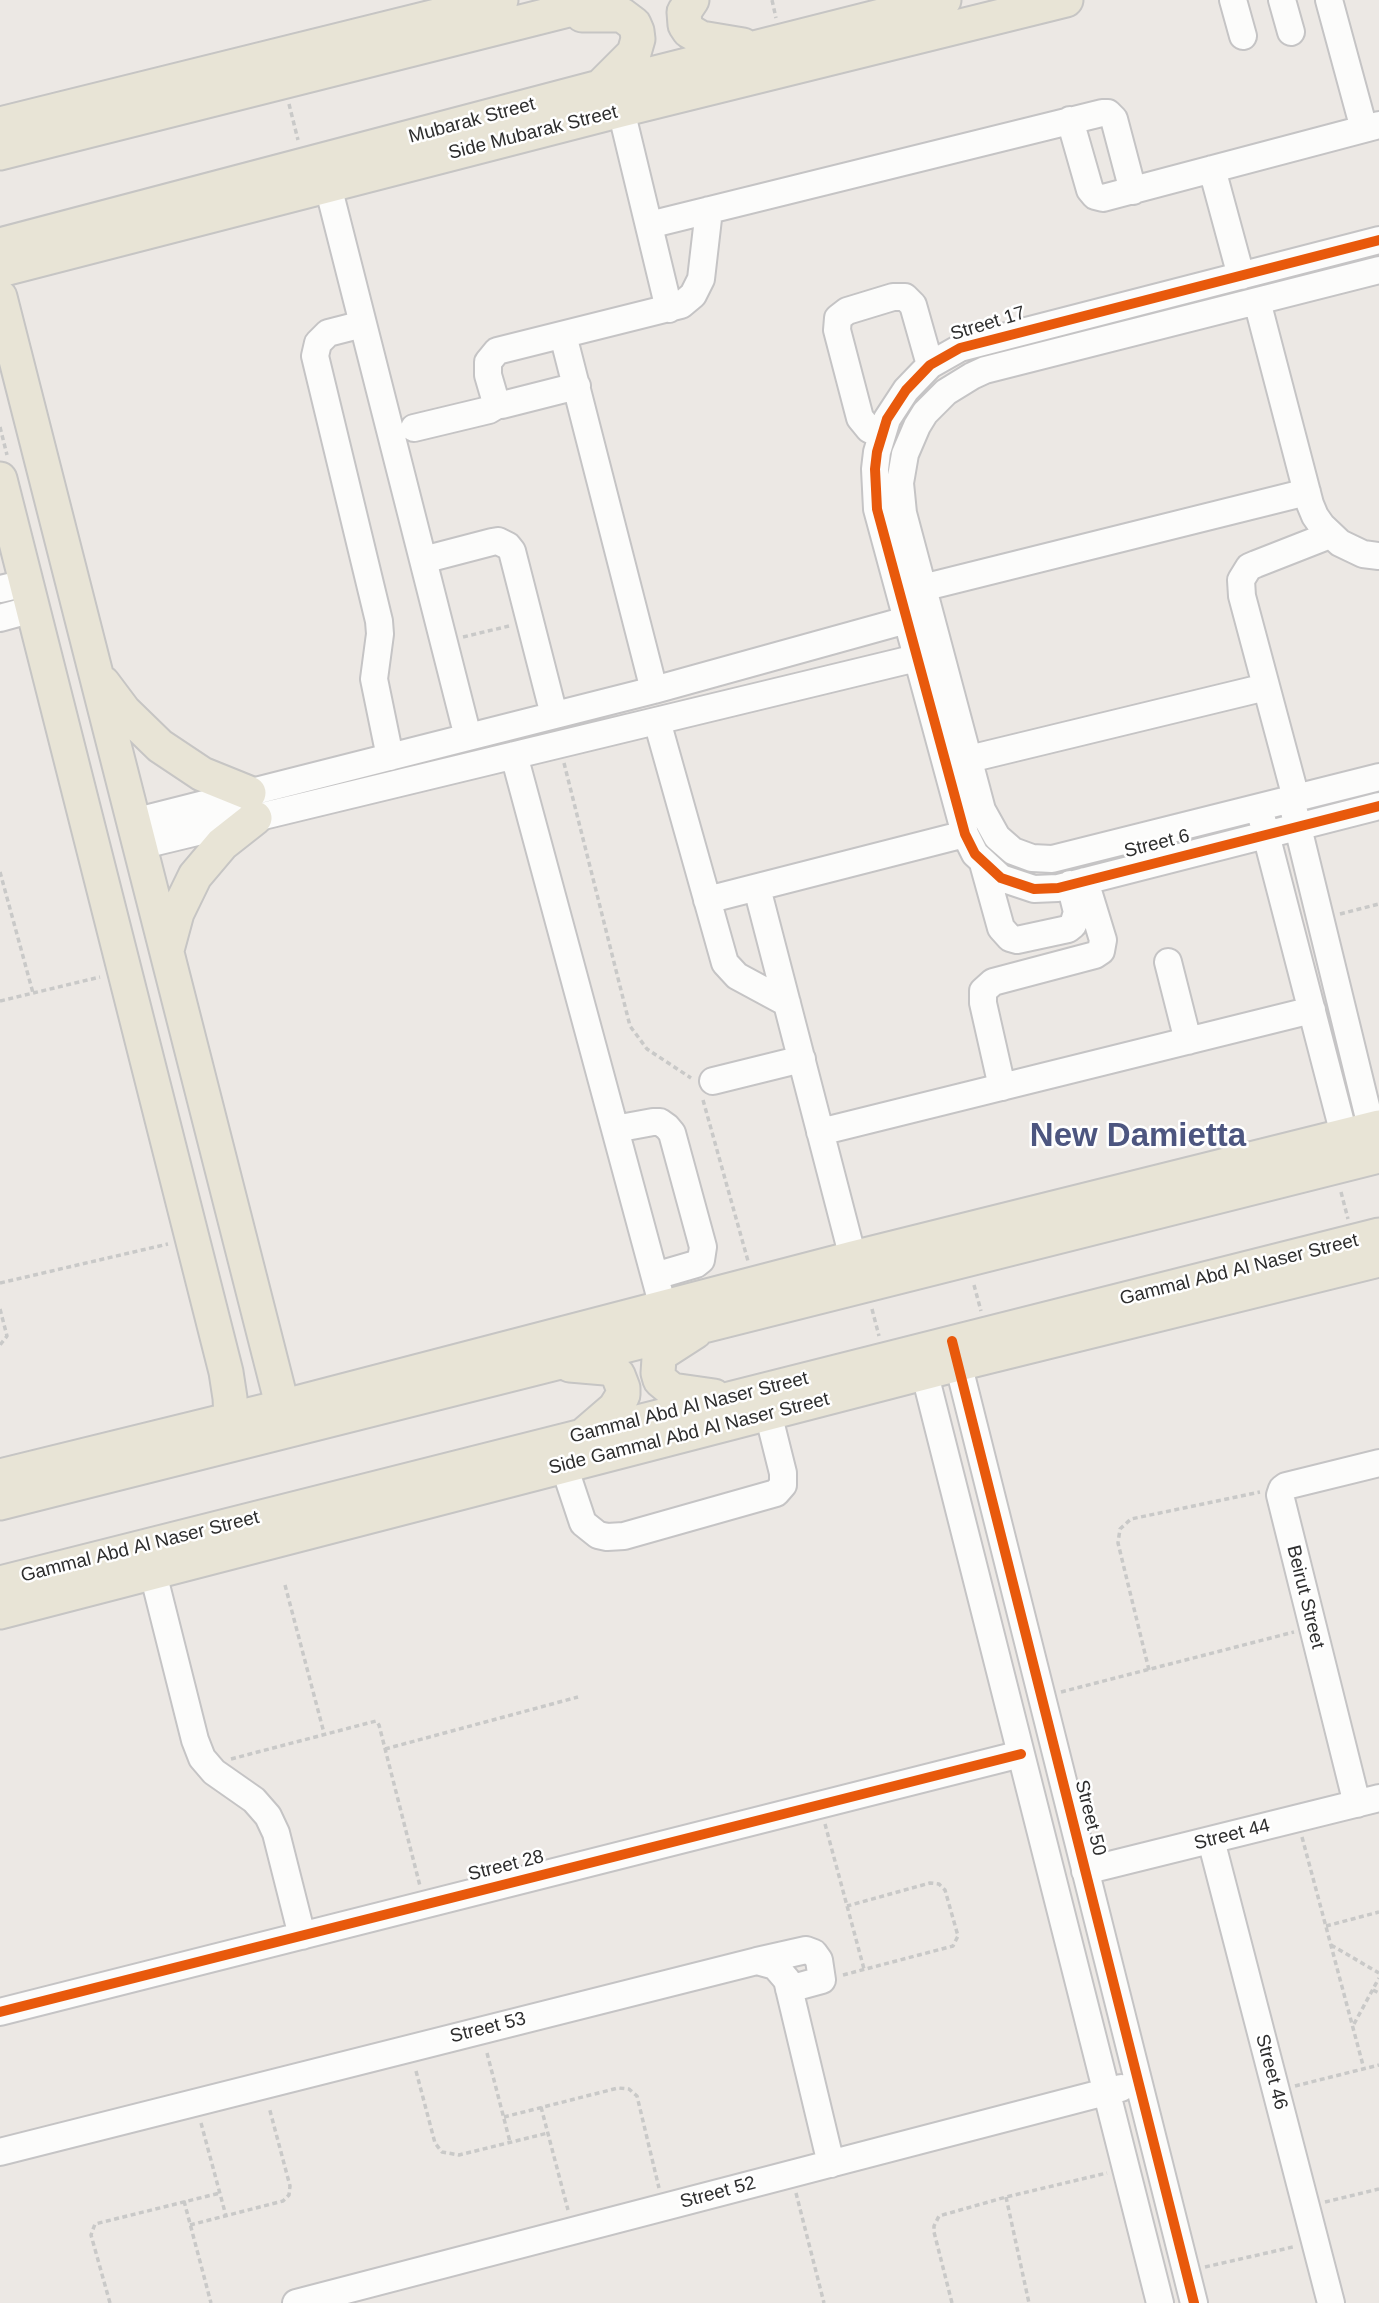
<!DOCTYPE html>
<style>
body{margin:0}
canvas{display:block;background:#ece8e4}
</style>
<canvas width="1379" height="2303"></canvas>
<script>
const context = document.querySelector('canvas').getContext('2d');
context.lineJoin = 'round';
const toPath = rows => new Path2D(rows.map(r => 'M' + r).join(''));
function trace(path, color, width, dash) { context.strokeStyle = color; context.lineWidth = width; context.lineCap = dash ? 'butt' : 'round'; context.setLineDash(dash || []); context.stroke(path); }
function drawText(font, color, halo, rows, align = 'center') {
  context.font = font + ' Arial,sans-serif'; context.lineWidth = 5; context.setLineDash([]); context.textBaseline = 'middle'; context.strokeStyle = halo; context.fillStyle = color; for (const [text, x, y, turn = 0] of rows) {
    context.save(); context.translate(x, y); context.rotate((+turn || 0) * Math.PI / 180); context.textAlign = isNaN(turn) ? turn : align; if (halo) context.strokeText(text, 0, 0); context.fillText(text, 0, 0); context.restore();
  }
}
const path = toPath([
 [772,0,776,18],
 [289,104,298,140],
 [0,427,7,455],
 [463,637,509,626],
 [564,763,630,1026,647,1049,691,1078],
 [0,872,33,993],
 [1340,914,1379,904],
 [0,1001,100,977],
 [703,1100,748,1261],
 [1341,1192,1348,1219],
 [0,1283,168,1244],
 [974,1285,981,1311],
 [0,1309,7,1336,0,1345],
 [872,1309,879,1336],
 [285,1585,324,1733],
 [1149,1670,1118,1543,1120,1529,1131,1519,1260,1492],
 [1061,1692,1294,1632],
 [385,1749,578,1697],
 [231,1759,376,1721,379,1725,420,1886],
 [825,1824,864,1969],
 [1302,1837,1364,2069],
 [1326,1926,1379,1912],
 [1331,1945,1379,1973],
 [843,1975,953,1946,958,1936,945,1890,939,1884,930,1883,847,1906],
 [1373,1990,1379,1993],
 [1354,2024,1379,1978],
 [487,2053,510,2142],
 [416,2071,435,2143,442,2152,459,2155,548,2133],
 [1295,2086,1379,2065],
 [541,2107,568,2210],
 [504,2117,618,2088,629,2089,637,2096,659,2188],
 [201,2123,226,2216],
 [796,2193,824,2303],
 [1006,2197,1029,2303],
 [184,2201,211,2303],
 [1325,2202,1379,2189],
 [190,2225,283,2201,289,2195,290,2186,269,2107],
 [1205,2267,1293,2247],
 [110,2303,91,2235,95,2224,220,2193],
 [952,2303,934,2232,934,2226,939,2216,1006,2197,1107,2173]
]);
const minor = toPath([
 [1233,0,1243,36],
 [1282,0,1291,32],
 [1329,0,1364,129],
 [621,110,669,309],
 [1070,120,1090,190,1095,196,1103,198,1379,125],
 [1212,169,1241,276],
 [328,186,468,737],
 [649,225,1102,113,1108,113,1114,119,1133,191],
 [1379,240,960,348,930,365,906,390,887,419,877,452,875,469,877,509,965,834,975,854,1001,878,1034,889,1058,888,1379,806],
 [1379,270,985,370,972,376,946,392,925,413,917,426,905,454,900,483,903,513,982,810,997,837,1013,851,1032,858,1052,859,1379,777],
 [1257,301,1310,504,1315,516,1322,526,1340,543,1363,554,1379,556],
 [363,324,328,333,318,343,315,356,379,621,380,634,374,679,390,757],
 [563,335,654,690],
 [577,386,502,405,495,399,488,375,488,362,497,351,681,305,693,295,701,279,709,210],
 [414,428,489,410,499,404],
 [881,435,869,429,860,418,837,330,838,318,847,311,893,297,905,297,913,305,930,365],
 [423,560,492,542,498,541,508,546,512,551,554,715],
 [922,588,1307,492],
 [0,589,26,583],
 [0,618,33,609],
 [657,721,725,963,737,976,787,1003],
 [514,755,663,1307],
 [969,759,1266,687],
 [1296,798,1242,596,1241,580,1249,567,1256,564,1330,535],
 [1294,811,1376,1147],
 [1262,819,1349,1154],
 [133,822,654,690,921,616],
 [139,846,933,654],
 [983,863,1001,928,1010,938,1017,940,1068,929,1073,925,1077,912,1070,884],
 [757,888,853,1258],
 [707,900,965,834],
 [1168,962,1188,1041],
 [713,1081,802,1059],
 [1002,1087,983,1003,983,991,993,982,1095,955,1101,951,1103,940,1085,881],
 [615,1129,653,1122,660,1122,667,1127,672,1133,703,1247,701,1260,696,1264,655,1276],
 [820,1132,1312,1010],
 [954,1347,1194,2303],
 [920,1355,1160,2303],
 [564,1466,583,1523,598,1535,607,1537,624,1536,776,1493,783,1485,783,1473,768,1413],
 [153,1573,195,1740,202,1758,214,1772,254,1800,268,1816,276,1833,302,1936],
 [1357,1804,1280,1495,1282,1489,1286,1486,1379,1463],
 [1211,1840,1331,2303],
 [1085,1871,1379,1798],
 [757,1961,806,1950,814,1953,819,1960,822,1980,789,1989],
 [0,2012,1021,1754],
 [0,2152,757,1961,775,1966,787,1980,831,2164],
 [296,2303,1121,2088]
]);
const major = toPath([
 [692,0,684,12,685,25,689,31,701,38,743,45],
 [582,15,622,15,634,24,637,31,638,39,634,53,600,87],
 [0,124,501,0],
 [0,153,608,0],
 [0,245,600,87,944,0],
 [0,270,621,110,1066,0],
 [0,297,288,1428],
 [0,479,226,1372,230,1398,232,1439],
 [103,683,124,711,160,746,202,774,249,793],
 [167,950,177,913,195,876,222,844,255,818],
 [695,1332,664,1352,659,1358,658,1373,660,1380,672,1390,714,1396],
 [570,1365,605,1368,612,1370,618,1375,623,1388,623,1395,615,1408,586,1433],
 [0,1476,281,1407,853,1258,1379,1127],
 [0,1503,1379,1156],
 [0,1583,1379,1235],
 [0,1612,958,1364,1379,1260]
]);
const cycleway = toPath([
 [1379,240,960,348,930,365,906,390,887,419,877,452,875,469,877,509,965,834,975,854,1001,878,1034,889,1058,888,1379,806],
 [952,1341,1194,2303],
 [0,2012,1021,1754]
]);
const streetNames = [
 ["Mubarak Street",472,121,-15],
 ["Side Mubarak Street",533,133,-14],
 ["Street 17",988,324,-17],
 ["Street 6",1157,844,-14],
 ["Gammal Abd Al Naser Street",1239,1270,-14],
 ["Gammal Abd Al Naser Street",689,1408,-14],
 ["Side Gammal Abd Al Naser Street",689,1434,-14],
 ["Gammal Abd Al Naser Street",140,1547,-14],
 ["Beirut Street",1305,1597,76],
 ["Street 50",1090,1818,76],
 ["Street 44",1232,1835,-14],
 ["Street 28",506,1866,-14],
 ["Street 53",488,2028,-14],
 ["Street 46",1271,2072,75],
 ["Street 52",718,2193,-15]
];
const townNames = [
 ["New Damietta",1138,1137]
];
trace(minor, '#c5c4c5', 30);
trace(major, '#c6c5c4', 37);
trace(path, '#c9c9c8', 3.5, [5, 3.5]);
trace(minor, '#fcfcfb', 26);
trace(major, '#e8e4d6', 33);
trace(cycleway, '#e8590c', 10);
drawText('19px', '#2e2e2e', '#fff', streetNames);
drawText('bold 33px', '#4d5680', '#fff', townNames);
</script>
